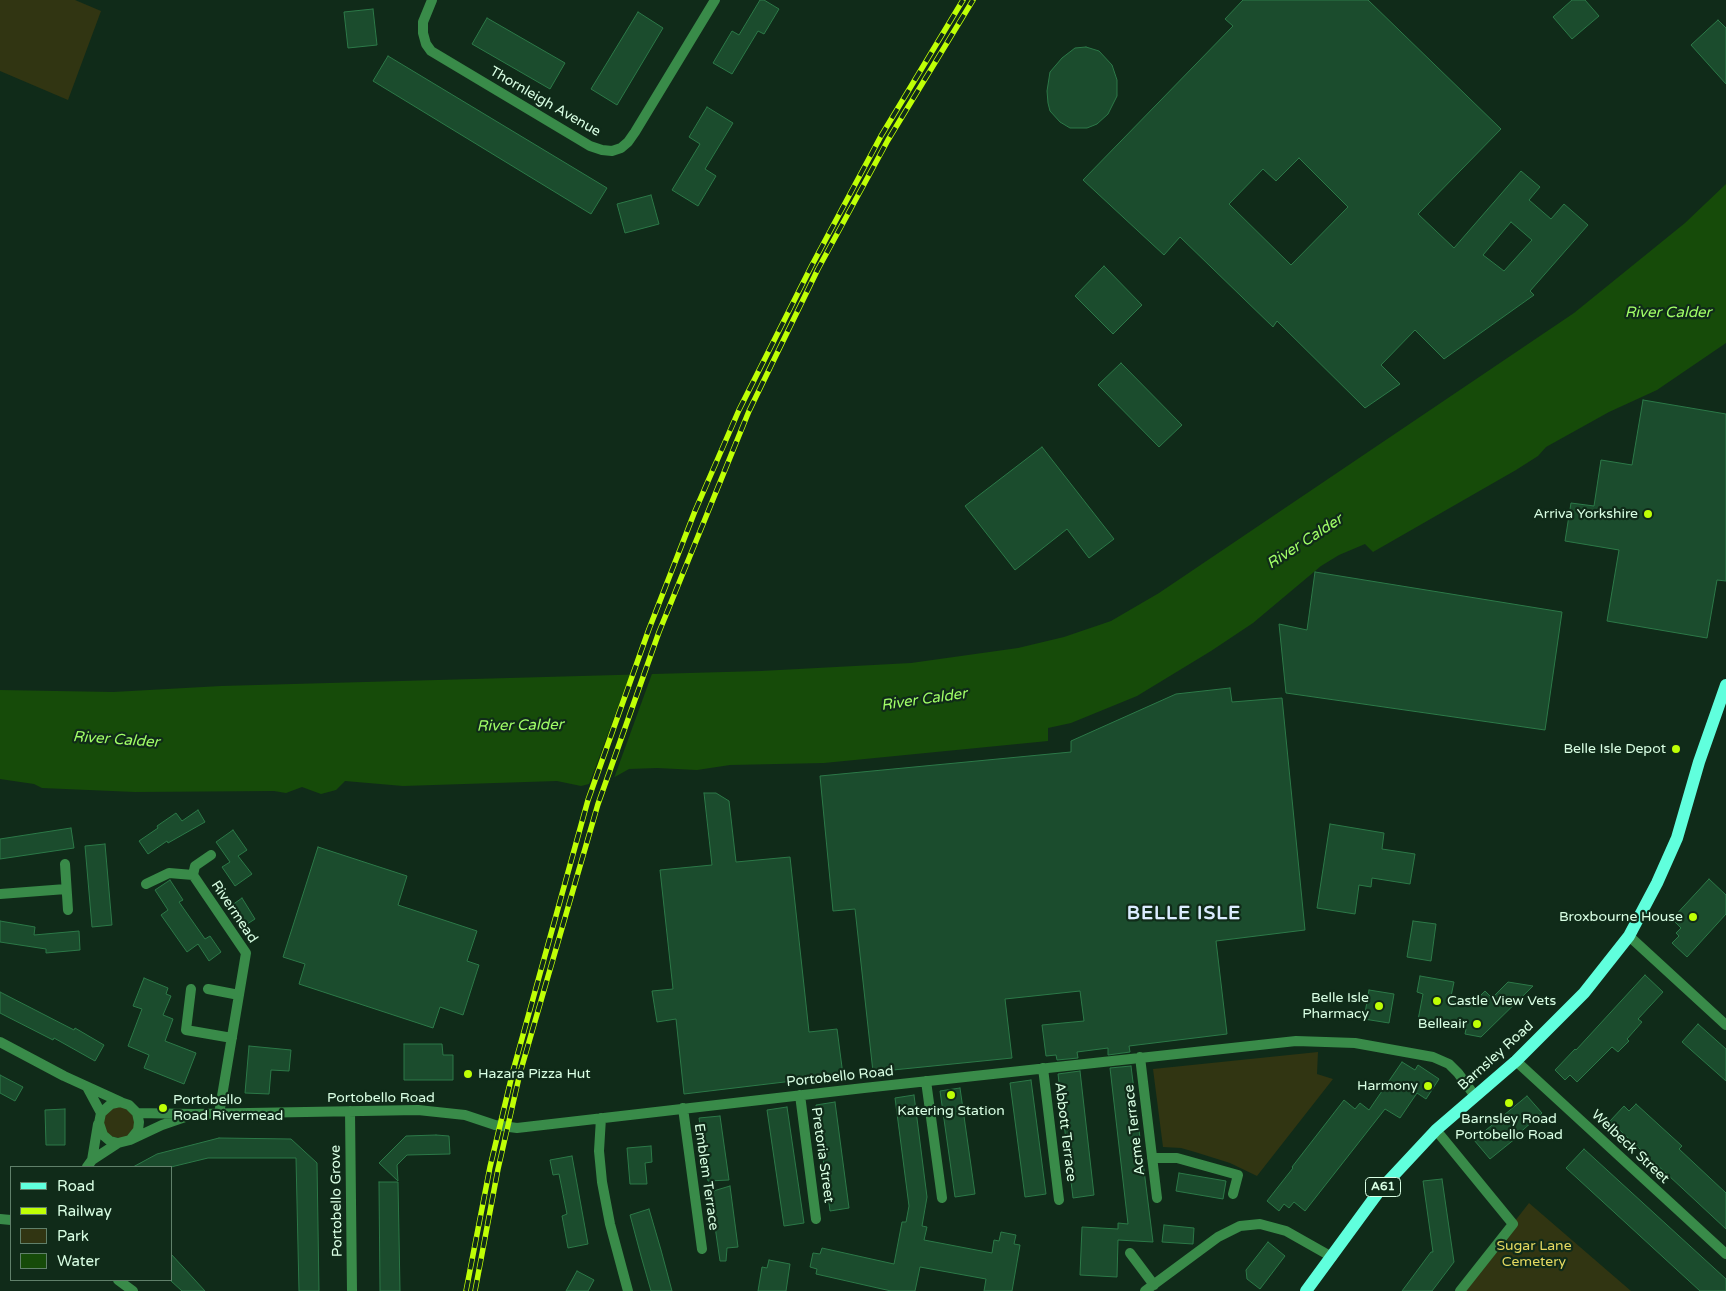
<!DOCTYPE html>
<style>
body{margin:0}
#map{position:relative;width:1726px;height:1291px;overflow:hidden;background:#102b19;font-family:"Varela Round",sans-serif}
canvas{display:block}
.legend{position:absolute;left:10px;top:1166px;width:162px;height:115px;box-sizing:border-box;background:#102b19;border:1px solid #60806a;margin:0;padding:6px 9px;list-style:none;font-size:15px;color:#d9ffe4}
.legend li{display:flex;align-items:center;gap:10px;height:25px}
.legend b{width:25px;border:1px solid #60806a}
</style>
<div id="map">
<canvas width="1726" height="1291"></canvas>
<ul class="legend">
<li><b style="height:6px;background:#60ffdd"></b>Road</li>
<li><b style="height:6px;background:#bfff05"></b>Railway</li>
<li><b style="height:14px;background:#313512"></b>Park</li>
<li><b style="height:14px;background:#164b09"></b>Water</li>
</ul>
</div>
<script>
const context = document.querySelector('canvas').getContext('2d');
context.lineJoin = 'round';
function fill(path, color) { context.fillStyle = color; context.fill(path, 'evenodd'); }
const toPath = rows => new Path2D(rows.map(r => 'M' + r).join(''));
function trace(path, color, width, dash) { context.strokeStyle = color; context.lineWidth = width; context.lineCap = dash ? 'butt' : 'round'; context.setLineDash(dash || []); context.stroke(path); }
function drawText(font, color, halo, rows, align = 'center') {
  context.font = font + ' "Varela Round",sans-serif'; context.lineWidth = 4.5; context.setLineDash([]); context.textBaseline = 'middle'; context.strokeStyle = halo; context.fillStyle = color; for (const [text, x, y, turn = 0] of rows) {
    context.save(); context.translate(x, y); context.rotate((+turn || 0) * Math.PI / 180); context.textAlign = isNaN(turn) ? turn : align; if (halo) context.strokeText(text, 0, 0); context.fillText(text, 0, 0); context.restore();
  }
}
const green = toPath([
 [0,0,75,0,101,11,68,100,0,71],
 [1318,1052,1317,1074,1333,1079,1257,1176,1230,1163,1195,1152,1181,1148,1163,1147,1153,1069],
 [120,1102,139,1122,130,1140,103,1135,101,1113],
 [1529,1203,1631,1291,1460,1291]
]);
const water = toPath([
 [1726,184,1726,343,1657,390,1609,412,1546,447,1538,456,1516,470,1373,552,1365,544,1339,555,1321,566,1253,623,1211,651,1137,696,1071,723,1048,728,1048,741,824,763,730,765,697,770,657,768,629,769,613,778,581,786,557,781,403,786,345,781,336,790,321,794,302,787,286,793,274,791,135,792,42,788,34,784,0,779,0,690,113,692,221,686,761,671,911,663,1018,648,1064,637,1111,621,1159,593,1574,313,1685,223]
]);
const pier = toPath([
 [653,671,613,781,588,787,631,672]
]);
const building = toPath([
 [760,0,764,0,779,9,764,34,758,31,732,74,713,63,732,31,739,35,760,0],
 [1243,0,1368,0,1501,129,1418,214,1454,248,1521,171,1540,187,1529,200,1551,219,1564,204,1588,225,1530,291,1534,295,1444,359,1415,330,1381,365,1400,384,1365,408,1277,321,1273,327,1180,237,1164,255,1083,180,1233,26,1225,19,1243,0],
 [1299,158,1348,207,1291,265,1229,204,1263,169,1276,181,1299,158],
 [1511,222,1532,240,1504,271,1483,255,1511,222],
 [1572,0,1585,0,1599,16,1572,39,1553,17,1572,0],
 [373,9,377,45,348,48,344,12,373,9],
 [638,12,663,28,617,105,591,89,638,12],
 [487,18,565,63,550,89,472,44,487,18],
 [1718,20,1726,28,1726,84,1691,45,1718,20],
 [1086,47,1099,51,1112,65,1117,80,1117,96,1108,114,1097,124,1087,128,1070,128,1060,122,1050,111,1048,103,1047,91,1050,72,1062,58,1075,48,1086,47],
 [388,56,607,188,591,214,373,81,388,56],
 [707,107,733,123,705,169,716,176,698,206,672,190,700,144,689,137,707,107],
 [651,195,659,224,625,233,617,204,651,195],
 [1104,266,1142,305,1113,334,1075,296,1104,266],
 [1121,363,1182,425,1159,447,1098,385,1121,363],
 [1643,400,1726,414,1726,581,1717,580,1707,638,1607,621,1619,550,1565,541,1571,503,1594,506,1601,460,1632,465,1643,400],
 [1042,447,1114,539,1089,558,1067,529,1015,570,965,506,1042,447],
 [1315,572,1562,612,1545,730,1286,693,1279,624,1307,630,1315,572],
 [1230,688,1232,702,1282,698,1305,930,1216,941,1227,1034,1129,1046,1130,1052,1108,1055,1108,1048,1077,1052,1078,1058,1057,1060,1056,1055,1046,1056,1042,1025,1084,1021,1080,991,1005,999,1012,1058,873,1072,855,909,833,911,820,776,1071,752,1071,741,1176,694,1230,688],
 [704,793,716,793,729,801,736,862,790,857,809,1032,837,1029,843,1075,684,1094,676,1019,657,1022,652,991,673,989,660,870,712,865,704,793],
 [198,810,205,822,168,843,167,841,148,854,139,841,158,828,157,826,176,813,182,821,198,810],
 [1330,824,1384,833,1382,849,1415,854,1410,884,1372,878,1371,887,1359,885,1355,914,1317,908,1330,824],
 [71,828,74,848,0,859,0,839,71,828],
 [233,830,247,850,238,856,252,874,235,886,222,867,230,862,216,842,233,830],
 [105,844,112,925,92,927,85,846,105,844],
 [318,847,407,876,398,905,477,931,467,961,479,965,463,1015,440,1007,433,1028,299,984,305,964,283,957,318,847],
 [1709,879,1726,895,1726,914,1687,957,1672,943,1679,936,1676,933,1681,928,1672,919,1709,879],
 [170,880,183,900,179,902,205,939,210,936,221,952,209,961,198,944,187,952,161,915,168,910,155,890,170,880],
 [242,898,255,919,241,928,228,908,242,898],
 [0,921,35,927,34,935,79,931,80,950,46,953,46,949,0,942,0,921],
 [1413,921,1436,924,1431,961,1407,957,1413,921],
 [1645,975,1663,992,1638,1019,1642,1022,1627,1039,1629,1041,1618,1052,1612,1047,1577,1082,1570,1075,1565,1080,1555,1070,1575,1049,1576,1050,1645,975],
 [1420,976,1454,982,1450,1001,1472,1004,1485,991,1492,998,1508,982,1533,986,1481,1037,1465,1034,1466,1029,1418,1020,1423,994,1417,992,1420,976],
 [144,978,168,988,166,994,171,996,163,1015,173,1019,165,1041,196,1053,184,1084,144,1068,149,1055,128,1046,142,1009,133,1006,144,978],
 [1369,990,1394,994,1389,1023,1364,1019,1369,990],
 [0,992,74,1030,75,1028,104,1045,95,1061,54,1038,53,1040,0,1013,0,992],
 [1698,1024,1726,1049,1726,1081,1682,1042,1698,1024],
 [404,1044,442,1044,443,1055,453,1055,453,1080,404,1080,404,1044],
 [249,1046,291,1050,289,1071,271,1070,269,1094,245,1093,249,1046],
 [1402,1062,1415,1070,1418,1065,1439,1079,1426,1099,1417,1093,1400,1118,1385,1109,1305,1211,1294,1202,1289,1208,1284,1204,1279,1211,1267,1201,1293,1168,1292,1167,1344,1100,1355,1109,1360,1103,1369,1110,1402,1062],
 [1131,1066,1153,1242,1118,1240,1117,1277,1080,1275,1082,1227,1118,1229,1118,1223,1128,1224,1110,1068,1131,1066],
 [1080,1071,1094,1195,1073,1198,1058,1074,1080,1071],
 [0,1075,23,1087,15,1101,0,1093,0,1075],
 [1031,1080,1046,1194,1025,1197,1010,1083,1031,1080],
 [960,1088,975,1194,955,1197,940,1091,960,1088],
 [914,1095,927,1197,922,1226,927,1227,924,1240,992,1253,994,1240,999,1241,1001,1232,1016,1235,1014,1244,1020,1245,1012,1291,984,1291,986,1279,920,1267,915,1291,891,1291,816,1274,817,1269,810,1267,813,1253,820,1254,822,1248,894,1264,902,1222,906,1222,909,1206,895,1098,914,1095],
 [1527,1096,1542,1113,1515,1137,1516,1138,1490,1159,1474,1140,1527,1096],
 [835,1102,849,1208,830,1211,816,1105,835,1102],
 [1636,1104,1682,1146,1679,1149,1726,1193,1726,1229,1610,1121,1624,1106,1629,1111,1636,1104],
 [787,1107,804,1223,784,1226,767,1110,787,1107],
 [65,1109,65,1145,46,1145,45,1110,65,1109],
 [720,1116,729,1180,708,1181,699,1118,720,1116],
 [436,1135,449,1136,450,1154,407,1155,397,1165,398,1181,379,1163,406,1136,436,1135],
 [219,1138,291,1139,317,1163,319,1291,299,1291,296,1158,208,1158,171,1167,133,1167,157,1154,219,1138],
 [651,1146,652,1162,645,1163,647,1184,630,1184,627,1148,651,1146],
 [1584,1149,1726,1279,1726,1291,1700,1291,1566,1168,1584,1149],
 [572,1156,588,1244,568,1248,562,1216,567,1214,559,1174,553,1175,550,1160,572,1156],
 [1179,1173,1226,1181,1223,1199,1176,1191,1179,1173],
 [1442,1179,1454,1262,1432,1291,1402,1291,1431,1252,1433,1252,1423,1181,1442,1179],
 [379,1182,398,1182,400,1291,380,1291,379,1182],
 [730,1186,738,1247,727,1248,726,1261,720,1261,710,1192,730,1186],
 [649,1209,661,1250,672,1291,651,1291,641,1256,630,1215,649,1209],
 [1164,1225,1194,1228,1193,1244,1162,1242,1164,1225],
 [1268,1242,1285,1256,1260,1289,1247,1279,1246,1270,1268,1242],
 [171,1254,183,1267,205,1291,182,1291,171,1281,171,1254],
 [769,1260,790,1264,786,1291,758,1291,762,1267,767,1268,769,1260],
 [577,1271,594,1280,588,1291,566,1291,577,1271]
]);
const street = toPath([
 [432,0,423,22,423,33,426,44,431,51,590,146,602,150,612,151,621,148,628,142,635,132,715,0],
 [65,864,68,910],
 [193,875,195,866,211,855],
 [146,884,169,873,193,875,246,953,219,1114],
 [0,894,66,889],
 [1629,936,1726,1025],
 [191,989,186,1030,232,1038],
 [208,989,239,995],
 [0,1042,64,1076,121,1102],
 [1140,1057,1157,1198],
 [1516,1061,1726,1254],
 [1043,1068,1059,1200],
 [926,1081,942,1198],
 [87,1087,101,1113],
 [800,1095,816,1219],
 [683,1108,702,1249],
 [350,1111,352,1291],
 [137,1113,193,1114,418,1110,465,1115,495,1125,517,1128,864,1088,1296,1041,1355,1043,1433,1057,1449,1064,1458,1073,1475,1096],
 [601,1118,599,1151,602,1182,610,1224,628,1291],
 [1436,1130,1513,1224,1460,1291],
 [130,1140,138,1130,139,1122,137,1113,129,1105,120,1102,111,1104,101,1113,99,1123,103,1135,110,1141,118,1143,130,1140,162,1125,188,1116],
 [1152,1158,1177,1158,1238,1175,1233,1194],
 [92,1160,98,1124],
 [87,1167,92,1160,118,1143],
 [0,1219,11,1220],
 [1130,1253,1154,1285],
 [118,1280,133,1291],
 [1145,1291,1218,1237,1240,1226,1260,1224,1286,1231,1332,1257]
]);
const primary = toPath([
 [1306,1291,1380,1190,1436,1130,1516,1061,1584,993,1629,936,1657,883,1677,838,1699,762,1726,685]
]);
const rail = toPath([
 [466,1291,490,1167,513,1071,588,800,649,629,695,511,739,410,812,265,881,136,963,0],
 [475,1291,498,1169,520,1073,598,804,659,632,749,411,818,269,888,140,973,0]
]);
const markers = [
 [1648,514,5,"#bfff05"],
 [1676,749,5,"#bfff05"],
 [1693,917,5,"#bfff05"],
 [1437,1001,5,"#bfff05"],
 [1379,1006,5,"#bfff05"],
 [1477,1024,5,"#bfff05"],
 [468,1074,5,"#bfff05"],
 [1428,1086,5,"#bfff05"],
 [951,1095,5,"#bfff05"],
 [1509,1103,5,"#bfff05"],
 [163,1108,5,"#bfff05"]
];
const shields = [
 [1383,1187,35]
];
const shieldNames = [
 ["A61",1383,1187]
];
const streetNames = [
 ["Thornleigh Avenue",545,102,30],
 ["Rivermead",234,912,56],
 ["Barnsley Road",1496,1056,-42],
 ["Portobello Road",840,1077,-6],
 ["Portobello Road",381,1098],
 ["Acme Terrace",1135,1130,-97],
 ["Abbott Terrace",1065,1132,83],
 ["Welbeck Street",1630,1147,43],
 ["Pretoria Street",822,1155,82],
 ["Emblem Terrace",706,1177,82],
 ["Portobello Grove",337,1201,-91]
];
const poiNames = [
 ["Arriva Yorkshire",1638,514],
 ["Belle Isle Depot",1666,749],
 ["Broxbourne House",1683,917],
 ["Belle Isle",1369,998],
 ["Pharmacy",1369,1014],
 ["Castle View Vets",1447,1001,"left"],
 ["Belleair",1467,1024],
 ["Hazara Pizza Hut",478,1074,"left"],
 ["Harmony",1418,1086],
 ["Portobello",173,1100,"left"],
 ["Road Rivermead",173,1116,"left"],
 ["Katering Station",951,1111,"center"],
 ["Barnsley Road",1509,1119,"center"],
 ["Portobello Road",1509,1135,"center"]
];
const parkNames = [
 ["Sugar Lane",1534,1246],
 ["Cemetery",1534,1262]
];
const waterNames = [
 ["River Calder",1668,313],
 ["River Calder",1305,542,-33],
 ["River Calder",924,700,-8],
 ["River Calder",520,726,-1],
 ["River Calder",116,740,4]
];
const districtNames = [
 ["BELLE ISLE",1184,914]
];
fill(green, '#313512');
fill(water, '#164b09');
fill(pier, '#102b19');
fill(building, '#1b4c2d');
trace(building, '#2c7948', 1);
trace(street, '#398b49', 10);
trace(primary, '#60ffdd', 12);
trace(rail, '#bfff05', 5.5);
trace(rail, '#102b19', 4, [11]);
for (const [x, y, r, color] of markers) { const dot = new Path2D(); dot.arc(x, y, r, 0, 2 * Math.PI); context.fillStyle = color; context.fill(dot); trace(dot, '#102b19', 2); }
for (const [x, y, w] of shields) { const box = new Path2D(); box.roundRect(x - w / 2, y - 9.5, w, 19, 4); context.fillStyle = '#102b19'; context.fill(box); trace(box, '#d9ffe4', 1); }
drawText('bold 12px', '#d9ffe4', null, shieldNames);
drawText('14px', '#d9ffe4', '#102b19', streetNames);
drawText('14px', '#d9ffe4', '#102b19', poiNames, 'right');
drawText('14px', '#e5d960', '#102b19', parkNames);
drawText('italic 15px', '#a1ff67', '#102b19', waterNames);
context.letterSpacing = '1px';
drawText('bold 19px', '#dbecff', '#102b19', districtNames);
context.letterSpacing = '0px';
</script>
